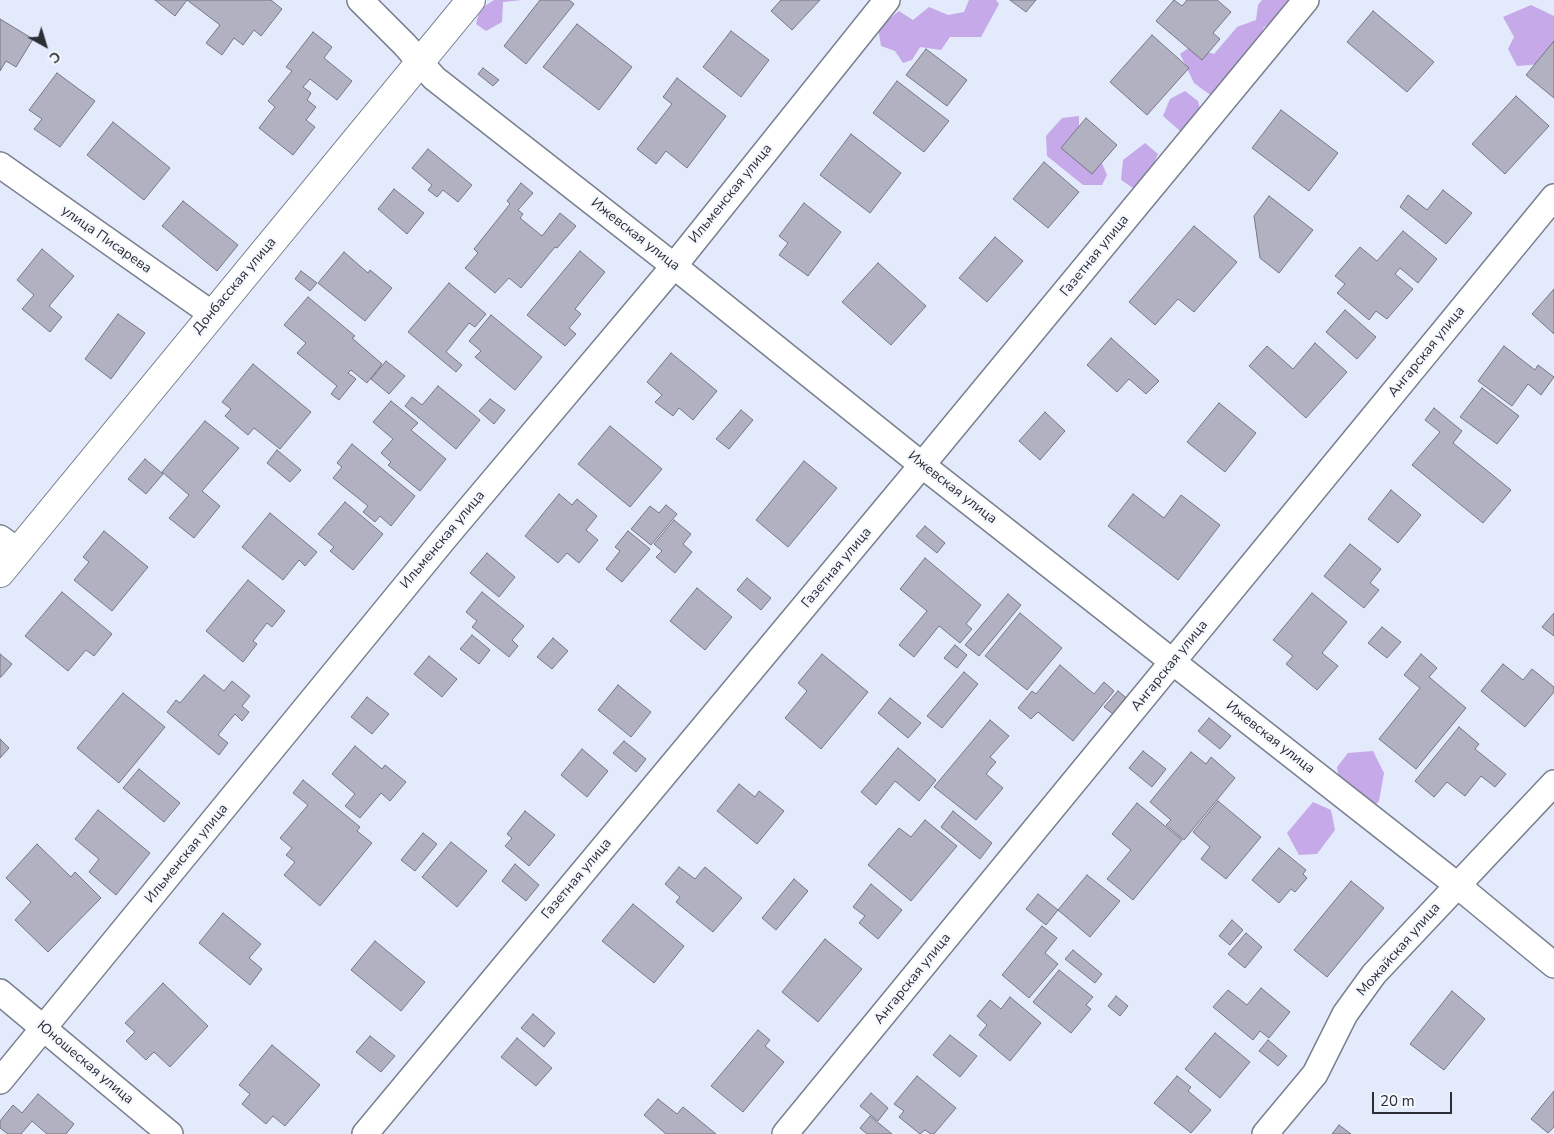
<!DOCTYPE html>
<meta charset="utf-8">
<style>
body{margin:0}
#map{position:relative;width:1554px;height:1134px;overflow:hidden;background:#e3eafb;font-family:"Nunito Sans",sans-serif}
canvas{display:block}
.north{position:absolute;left:20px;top:20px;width:50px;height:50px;-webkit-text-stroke:4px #f5f8fe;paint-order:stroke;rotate:141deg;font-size:14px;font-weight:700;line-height:20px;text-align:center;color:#2b2e34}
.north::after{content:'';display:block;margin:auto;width:18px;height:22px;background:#2b2e34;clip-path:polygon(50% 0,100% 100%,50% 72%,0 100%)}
.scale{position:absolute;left:1372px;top:1092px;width:80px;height:22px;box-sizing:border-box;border:2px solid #2b2e34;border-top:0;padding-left:6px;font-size:15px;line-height:18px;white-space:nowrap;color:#2b2e34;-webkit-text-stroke:4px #f5f8fe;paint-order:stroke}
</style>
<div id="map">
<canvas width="1554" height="1134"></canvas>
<div class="north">С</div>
<div class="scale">20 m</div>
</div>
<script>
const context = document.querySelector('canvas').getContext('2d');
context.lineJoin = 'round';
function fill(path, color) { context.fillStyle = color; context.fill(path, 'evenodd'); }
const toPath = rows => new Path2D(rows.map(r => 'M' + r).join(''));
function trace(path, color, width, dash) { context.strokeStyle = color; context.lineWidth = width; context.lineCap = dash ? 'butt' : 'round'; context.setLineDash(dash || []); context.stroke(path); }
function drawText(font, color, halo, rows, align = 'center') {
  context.font = font + ' "Nunito Sans",sans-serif'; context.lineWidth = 4.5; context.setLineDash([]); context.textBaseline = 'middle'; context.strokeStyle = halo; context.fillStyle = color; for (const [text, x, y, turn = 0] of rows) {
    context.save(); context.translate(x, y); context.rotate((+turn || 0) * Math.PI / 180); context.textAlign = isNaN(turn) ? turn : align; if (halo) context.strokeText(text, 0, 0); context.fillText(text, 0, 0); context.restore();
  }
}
const green = toPath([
 [494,0,522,0,503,2,502,22,486,31,476,24,480,9],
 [969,0,996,0,999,4,981,37,950,37,941,50,920,47,912,60,903,63,895,51,881,46,878,28,899,11,913,20,929,7,948,15,964,12],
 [1262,0,1291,0,1281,22,1264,27,1253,57,1213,97,1194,83,1180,54,1190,47,1214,54,1237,27,1256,20,1258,5],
 [1531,5,1554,16,1554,63,1517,66,1508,49,1514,37,1503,17],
 [1185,91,1198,101,1201,113,1193,124,1180,131,1163,116,1170,99],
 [1079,116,1079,134,1099,156,1107,175,1102,185,1083,185,1047,156,1046,136,1062,118],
 [1145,143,1158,154,1150,172,1133,188,1121,180,1123,160],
 [1373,751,1384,773,1379,801,1363,817,1344,806,1337,767,1348,753],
 [1313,802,1331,810,1335,830,1317,854,1299,855,1287,833]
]);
const building = toPath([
 [155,0,271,0,282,9,261,36,254,30,243,45,234,38,222,55,206,43,220,25,187,0,175,16,155,0],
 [540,0,569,0,574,4,526,64,504,46,540,0],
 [781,0,820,0,792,30,771,11,781,0],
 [1010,0,1036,0,1026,12,1010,0],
 [1174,0,1182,6,1187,0,1217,0,1231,12,1213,33,1220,39,1202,60,1156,21,1174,0],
 [1373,11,1434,62,1407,92,1347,42,1373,11],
 [0,19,33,39,16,67,6,61,0,71,0,19],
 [577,24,632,67,599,110,543,67,577,24],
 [731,31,769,60,741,97,703,67,731,31],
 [313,32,332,47,324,58,352,81,337,100,310,79,303,87,311,93,307,100,316,107,306,120,315,127,293,155,259,128,275,107,268,101,292,71,286,67,313,32],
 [1152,35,1189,68,1147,115,1110,82,1152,35],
 [1554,41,1554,98,1526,75,1554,41],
 [926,49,967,80,947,106,906,75,926,49],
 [483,68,499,80,493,86,478,74,483,68],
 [57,73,95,101,60,147,34,129,42,119,29,110,57,73],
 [677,78,726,116,687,168,666,151,656,164,637,149,672,104,663,97,677,78],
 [897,81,949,121,924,152,873,113,897,81],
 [1516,96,1549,126,1505,174,1472,144,1516,96],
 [1281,110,1338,153,1309,191,1252,148,1281,110],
 [1086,118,1117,145,1092,174,1061,148,1086,118],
 [113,122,170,168,144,200,87,155,113,122],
 [851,134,901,173,870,213,820,175,851,134],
 [428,149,472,185,458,202,443,190,437,197,428,190,432,185,412,168,428,149],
 [1044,162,1079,192,1048,228,1013,199,1044,162],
 [521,183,533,193,518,210,523,214,520,218,542,236,560,213,576,226,557,248,555,247,521,288,509,278,495,293,465,268,478,253,474,249,510,204,507,201,521,183],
 [394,189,424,213,407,234,378,209,394,189],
 [1443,190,1472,213,1446,244,1400,207,1408,195,1427,210,1443,190],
 [1269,196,1313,230,1279,273,1260,258,1254,216,1269,196],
 [183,201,238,245,217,271,162,226,183,201],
 [804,203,841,232,808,276,779,255,788,243,779,236,804,203],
 [1194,226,1237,262,1194,312,1178,299,1155,325,1129,302,1194,226],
 [1403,231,1437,259,1418,283,1400,268,1395,274,1413,289,1387,319,1376,311,1369,320,1337,293,1345,284,1335,276,1360,247,1377,261,1403,231],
 [995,237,1023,261,987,302,959,278,995,237],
 [42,249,74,276,49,306,62,317,50,332,22,309,34,295,17,280,42,249],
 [580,251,605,272,575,309,581,314,569,328,576,334,565,346,527,315,580,251],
 [344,252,368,273,370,270,392,288,365,321,318,283,344,252],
 [878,263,926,306,891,345,842,302,878,263],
 [301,271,317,283,310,291,295,279,301,271],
 [449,283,486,314,475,327,469,323,446,352,462,365,456,372,408,332,449,283],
 [1554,289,1554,334,1532,314,1554,289],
 [308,297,355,336,352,338,382,364,367,383,351,370,348,373,356,379,339,400,331,394,337,386,297,353,306,343,284,325,308,297],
 [1345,310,1376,337,1357,359,1326,332,1345,310],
 [118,314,145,333,111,379,85,359,118,314],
 [491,315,542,357,515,390,475,357,481,351,469,341,491,315],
 [1111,338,1159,381,1146,394,1129,379,1117,392,1087,365,1111,338],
 [1315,343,1347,372,1306,418,1249,366,1267,346,1293,369,1315,343],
 [1504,346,1535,370,1538,365,1554,377,1541,395,1528,384,1512,406,1478,381,1504,346],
 [671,353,717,391,693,420,679,408,673,416,655,402,662,395,647,382,671,353],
 [386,361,405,376,389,394,371,379,386,361],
 [253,364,311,412,280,449,254,428,248,435,225,416,231,409,222,402,253,364],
 [438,386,480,420,456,449,405,406,412,397,422,405,438,386],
 [1482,388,1519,416,1497,444,1460,417,1482,388],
 [490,399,505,410,494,424,479,411,490,399],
 [391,401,418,423,411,430,446,459,420,491,388,465,391,462,381,453,393,439,373,422,391,401],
 [1219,403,1256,433,1225,472,1187,442,1219,403],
 [1434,408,1462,431,1453,443,1511,490,1483,523,1412,465,1440,432,1425,420,1434,408],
 [741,410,753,420,729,449,716,439,741,410],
 [1045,412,1065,431,1040,460,1019,441,1045,412],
 [205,421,239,448,202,491,220,506,194,538,169,518,189,495,162,472,205,421],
 [610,426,662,469,630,507,578,464,610,426],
 [352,444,415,496,391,526,380,516,375,522,363,512,368,506,333,478,342,467,337,463,352,444],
 [277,450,301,470,290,482,267,463,277,450],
 [145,459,163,474,146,494,128,479,145,459],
 [804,461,837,488,788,547,756,520,804,461],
 [1391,490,1421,515,1398,543,1368,519,1391,490],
 [559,494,572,505,577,499,597,516,586,530,598,540,579,563,567,553,558,563,525,536,559,494],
 [1133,494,1164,518,1181,495,1220,525,1178,580,1108,526,1133,494],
 [345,502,383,534,353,570,330,551,334,547,318,534,345,502],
 [666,505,677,514,651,545,631,529,650,506,659,513,666,505],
 [270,513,317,552,305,566,299,560,283,580,242,547,270,513],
 [674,520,691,534,683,544,692,552,675,573,656,557,662,551,654,544,674,520],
 [925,526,945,543,937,553,916,536,925,526],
 [104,531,148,567,112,611,74,580,89,562,83,557,104,531],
 [628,531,650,549,622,582,606,569,620,551,615,547,628,531],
 [1350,544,1381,569,1370,583,1379,590,1364,608,1324,576,1350,544],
 [487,553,515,577,499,597,470,573,487,553],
 [925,558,981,605,966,624,972,629,960,643,939,626,914,657,899,645,927,611,900,589,925,558],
 [747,578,771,598,761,610,737,590,747,578],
 [248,580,285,611,272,627,267,623,253,641,257,644,243,662,206,631,248,580],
 [697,588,732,617,705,650,670,621,697,588],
 [62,592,112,634,94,656,86,650,68,671,25,636,62,592],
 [482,592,524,626,512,640,518,646,509,657,472,627,477,621,466,612,482,592],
 [1312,593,1347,622,1322,653,1338,666,1317,690,1286,664,1293,656,1273,640,1312,593],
 [1008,594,1021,605,979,656,965,645,1008,594],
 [1020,613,1062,648,1027,690,985,656,1020,613],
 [1554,613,1554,636,1542,627,1554,613],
 [1382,627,1401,642,1387,658,1368,643,1382,627],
 [472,635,490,650,479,664,460,649,472,635],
 [553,638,568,651,552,669,537,657,553,638],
 [955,645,967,655,957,668,944,658,955,645],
 [0,654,12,664,1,677,0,677,0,654],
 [822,654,868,692,821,749,785,718,807,691,798,683,822,654],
 [1421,654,1437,668,1429,677,1466,708,1416,769,1379,739,1420,688,1404,675,1421,654],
 [429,656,457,679,442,697,414,674,429,656],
 [1503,664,1523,680,1532,669,1554,687,1554,692,1525,727,1481,691,1503,664],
 [1060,665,1094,694,1104,682,1114,691,1073,741,1038,712,1031,719,1018,708,1032,691,1036,694,1060,665],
 [964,672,978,684,942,728,927,716,964,672],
 [204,675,224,691,232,681,250,696,242,706,249,712,242,721,235,714,218,735,228,743,219,755,167,712,176,700,180,703,204,675],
 [618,685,651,712,631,737,598,710,618,685],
 [1118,691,1130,701,1117,717,1104,707,1118,691],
 [123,693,165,727,119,783,77,748,123,693],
 [367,697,389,714,372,734,351,717,367,697],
 [890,698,921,723,908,738,878,713,890,698],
 [1209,718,1231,736,1220,749,1198,731,1209,718],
 [990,720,1009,736,990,757,996,762,986,774,1003,788,976,820,934,787,990,720],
 [1459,727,1479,744,1475,749,1506,774,1495,787,1481,776,1465,796,1447,782,1434,797,1415,781,1459,727],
 [0,739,9,748,0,758,0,739],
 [624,741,646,759,636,772,613,753,624,741],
 [355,746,382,769,385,765,406,782,390,801,381,793,360,818,345,806,355,794,332,774,355,746],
 [898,748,936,780,919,801,895,781,876,805,861,792,898,748],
 [582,749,608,771,587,797,561,775,582,749],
 [1143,751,1166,769,1152,787,1129,768,1143,751],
 [1191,752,1206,764,1211,757,1235,778,1184,840,1166,825,1171,820,1150,802,1191,752],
 [139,769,180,803,164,822,123,788,139,769],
 [303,780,360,827,357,831,372,843,320,906,284,875,295,862,286,855,292,848,280,838,308,805,293,793,303,780],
 [739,784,755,797,759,791,784,811,757,844,717,811,739,784],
 [1218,801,1261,837,1226,879,1201,859,1210,847,1193,832,1218,801],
 [1137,803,1182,840,1133,900,1107,879,1131,850,1112,834,1137,803],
 [98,810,150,853,116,895,89,872,99,859,75,839,98,810],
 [525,811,555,835,529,866,505,846,512,838,507,834,525,811],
 [953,811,992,843,980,859,941,827,953,811],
 [925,820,957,846,911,901,868,865,899,828,911,837,925,820],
 [423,833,437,844,415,871,401,860,423,833],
 [451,842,487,871,457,907,422,877,451,842],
 [37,844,71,877,75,872,101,898,48,952,15,920,31,902,6,878,37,844],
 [1279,848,1306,870,1303,874,1307,878,1295,892,1291,889,1279,903,1252,880,1279,848],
 [515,864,539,885,526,901,502,881,515,864],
 [679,867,695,879,705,867,742,898,713,932,676,902,680,897,665,884,679,867],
 [1087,875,1120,901,1090,937,1058,910,1087,875],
 [794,879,808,891,776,930,762,918,794,879],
 [1351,881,1384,908,1327,977,1294,950,1351,881],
 [871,884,902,910,878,939,859,923,865,916,853,907,871,884],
 [1038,894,1058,910,1046,925,1026,909,1038,894],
 [633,904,684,946,654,983,602,941,633,904],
 [223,913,261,944,249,958,262,969,250,985,199,943,223,913],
 [1232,920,1243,930,1230,945,1219,936,1232,920],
 [1042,926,1057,938,1045,953,1058,964,1029,998,1002,975,1042,926],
 [1246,933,1262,947,1245,968,1228,954,1246,933],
 [825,939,862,969,818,1022,782,992,825,939],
 [375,941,425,982,401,1011,351,970,375,941],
 [1073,950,1102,974,1095,983,1065,959,1073,950],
 [1059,970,1093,997,1086,1005,1091,1009,1071,1033,1033,1002,1059,970],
 [163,983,208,1026,170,1067,154,1052,146,1060,126,1041,135,1032,125,1023,163,983],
 [1261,988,1290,1012,1269,1038,1260,1031,1253,1040,1213,1007,1228,990,1247,1005,1261,988],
 [1452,991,1485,1019,1444,1070,1410,1044,1452,991],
 [1116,996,1128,1006,1120,1016,1108,1006,1116,996],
 [1010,997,1041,1023,1010,1061,979,1035,987,1025,977,1016,990,1000,1001,1009,1010,997],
 [533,1014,555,1033,544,1047,521,1028,533,1014],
 [758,1030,770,1040,765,1046,784,1062,743,1112,711,1086,758,1030],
 [1215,1033,1250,1062,1220,1098,1185,1069,1215,1033],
 [950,1035,977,1056,960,1077,933,1055,950,1035],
 [370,1036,395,1056,381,1072,356,1052,370,1036],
 [517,1038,552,1068,536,1086,501,1057,517,1038],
 [1268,1040,1287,1056,1278,1066,1259,1051,1268,1040],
 [272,1045,320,1085,285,1126,273,1116,266,1124,242,1104,250,1094,239,1085,272,1045],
 [917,1076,956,1108,934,1134,931,1134,925,1130,920,1134,899,1117,904,1111,894,1104,917,1076],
 [1177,1076,1191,1087,1188,1091,1211,1110,1191,1133,1154,1103,1177,1076],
 [1554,1091,1554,1127,1548,1133,1531,1119,1554,1091],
 [871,1093,888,1108,878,1121,860,1106,871,1093],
 [38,1094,74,1124,66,1134,47,1134,32,1121,21,1134,8,1134,0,1128,0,1121,13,1105,22,1113,38,1094],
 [658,1099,677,1114,683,1107,716,1134,666,1134,644,1115,658,1099],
 [870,1116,892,1134,867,1134,860,1128,870,1116],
 [1339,1125,1351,1134,1332,1134,1339,1125]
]);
const minor = toPath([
 [360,0,405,45,434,78,674,266,922,465,1457,885,1554,965],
 [0,165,212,314],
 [0,538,18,551],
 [0,992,170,1134],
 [0,1081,444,539,674,266,887,0],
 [365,1134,922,465,1306,0],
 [785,1134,1554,197],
 [1265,1134,1315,1074,1345,1014,1374,974,1554,783]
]);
const tertiary = toPath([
 [0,573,471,0]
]);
const streetNames = [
 ["Ильменская улица",731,194,-51],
 ["Ижевская улица",635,235,38],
 ["улица Писарева",106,240,35],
 ["Газетная улица",1095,256,-51],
 ["Донбасская улица",235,286,-50],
 ["Ангарская улица",1427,352,-51],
 ["Ижевская улица",952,488,38],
 ["Ильменская улица",443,540,-50],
 ["Газетная улица",837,568,-50],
 ["Ангарская улица",1170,666,-51],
 ["Ижевская улица",1270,738,38],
 ["Ильменская улица",187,854,-51],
 ["Газетная улица",577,879,-50],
 ["Можайская улица",1399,950,-49],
 ["Ангарская улица",913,979,-51],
 ["Юношеская улица",85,1063,40]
];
fill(green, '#c5a9e9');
fill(building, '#b1b1c2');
trace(building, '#767786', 1);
trace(minor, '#787f8e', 28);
trace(tertiary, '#787f8e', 30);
trace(minor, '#fff', 25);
trace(tertiary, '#fff', 28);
drawText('14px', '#2b2e34', '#f5f8fe', streetNames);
</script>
